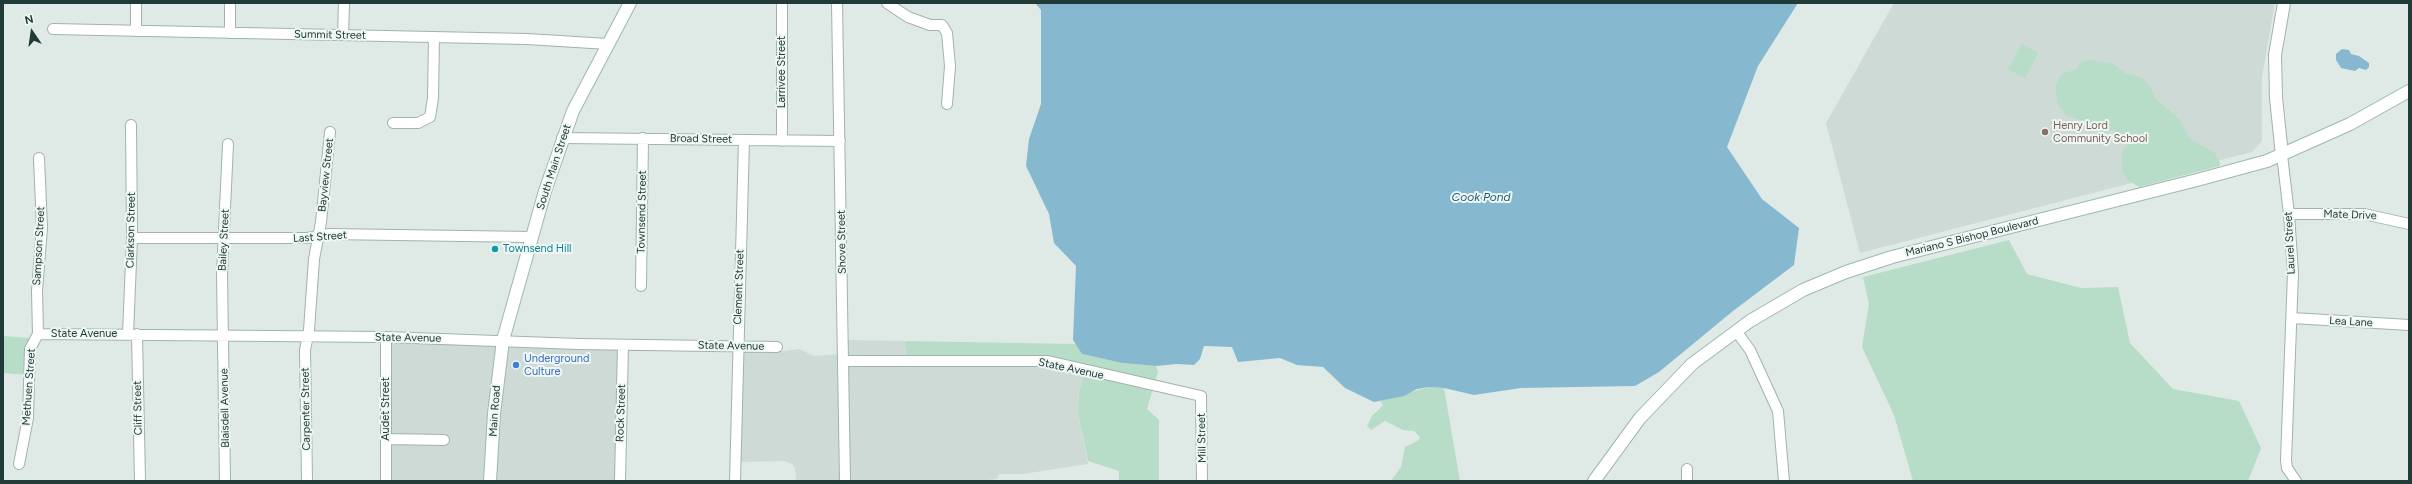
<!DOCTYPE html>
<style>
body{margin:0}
#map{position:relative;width:2412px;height:484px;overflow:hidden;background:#dfeae7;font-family:Figtree,sans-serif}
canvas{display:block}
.frame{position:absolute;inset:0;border:4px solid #203a37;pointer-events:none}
.north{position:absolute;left:12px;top:12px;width:40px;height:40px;-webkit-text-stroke:3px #eff7f4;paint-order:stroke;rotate:347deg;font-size:11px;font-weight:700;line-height:16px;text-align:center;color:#203a37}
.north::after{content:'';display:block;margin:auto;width:14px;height:18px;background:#203a37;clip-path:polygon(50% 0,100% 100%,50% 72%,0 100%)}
</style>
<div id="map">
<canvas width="2412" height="484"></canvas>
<div class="frame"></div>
<div class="north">N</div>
</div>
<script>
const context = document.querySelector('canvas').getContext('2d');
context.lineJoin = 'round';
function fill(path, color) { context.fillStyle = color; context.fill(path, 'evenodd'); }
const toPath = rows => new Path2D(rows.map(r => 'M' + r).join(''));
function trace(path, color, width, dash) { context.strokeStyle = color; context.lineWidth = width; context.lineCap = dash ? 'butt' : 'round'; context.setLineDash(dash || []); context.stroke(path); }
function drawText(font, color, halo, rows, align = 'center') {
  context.font = font + ' Figtree,sans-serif'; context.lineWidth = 4; context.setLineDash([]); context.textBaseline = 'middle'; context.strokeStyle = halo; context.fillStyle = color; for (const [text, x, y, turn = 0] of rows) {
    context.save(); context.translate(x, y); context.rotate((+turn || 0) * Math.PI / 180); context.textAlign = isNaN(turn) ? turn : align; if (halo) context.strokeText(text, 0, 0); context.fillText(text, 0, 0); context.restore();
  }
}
const built = toPath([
 [1894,3,2275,3,2262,77,2262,141,2252,152,1860,253,1826,123],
 [845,340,905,341,905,354,1027,359,1085,372,1079,393,1078,413,1088,464,1023,474,999,474,997,479,987,480,796,481,795,468,792,464,784,461,735,462,739,349,784,351,799,349,814,356,842,354],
 [388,342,619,347,620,481,386,481]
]);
const green = toPath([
 [2022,44,2038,53,2025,78,2008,69],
 [2089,60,2111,63,2125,73,2141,77,2151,88,2154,97,2180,120,2189,138,2215,153,2220,163,2219,166,2139,187,2126,179,2122,169,2122,151,2127,146,2126,139,2119,138,2113,129,2106,133,2098,129,2098,122,2089,122,2067,116,2057,103,2056,85,2062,74,2077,69,2082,61],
 [2009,240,2027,274,2081,288,2118,287,2130,343,2173,389,2239,401,2261,448,2248,481,1913,481,1894,415,1862,347,1869,304,1863,277],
 [3,336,29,338,28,375,3,373],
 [905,341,1077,344,1082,354,1122,363,1156,366,1158,372,1147,409,1159,420,1159,481,1119,481,1119,471,1088,461,1078,413,1079,393,1085,372,1046,360,906,359],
 [1429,387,1444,388,1460,481,1391,481,1401,467,1405,447,1419,440,1420,437,1414,431,1403,430,1385,421,1371,430,1367,426,1372,416,1383,405,1380,401]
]);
const water = toPath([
 [1035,3,1798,3,1758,66,1727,147,1762,199,1799,228,1794,265,1733,311,1659,372,1635,386,1521,388,1474,395,1444,388,1429,387,1417,389,1404,396,1374,402,1345,388,1323,367,1297,365,1280,358,1238,362,1232,347,1204,346,1200,359,1194,365,1177,364,1156,366,1122,363,1082,354,1073,340,1076,266,1054,243,1049,214,1026,166,1029,139,1041,104,1041,10],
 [2342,49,2349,50,2351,54,2359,56,2369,63,2369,67,2366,70,2359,68,2355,71,2341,68,2336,60,2336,54]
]);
const minor = toPath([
 [136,3,136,31],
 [837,3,845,481],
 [887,3,908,17,930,25,942,25,947,33,950,66,947,104],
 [53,29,527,39,608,44],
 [230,33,230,3],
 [343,35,344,3],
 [393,123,418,123,430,117,433,98,434,37],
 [562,138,840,141],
 [782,141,782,3],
 [2282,155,2289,214,2293,273,2286,460,2287,468,2296,481],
 [2289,214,2364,214,2409,224],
 [132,238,307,238,329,234,532,237],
 [641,286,643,138],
 [2292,318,2409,325],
 [1736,331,1750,350,1778,411,1784,481],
 [38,334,386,337,579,344,777,347],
 [128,334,132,238,131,125],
 [137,334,140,481],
 [844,361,1048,361,1201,396,1202,481],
 [386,439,444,440],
 [19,464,28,418,30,349,38,334,37,291,42,228,39,158],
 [225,481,222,273,228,144],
 [307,481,305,350,309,330,314,259,321,222,330,132],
 [386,481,386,337],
 [620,481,623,345],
 [735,481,744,140],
 [1687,481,1687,469]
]);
const tertiary = toPath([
 [2282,155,2276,98,2275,55,2284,3]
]);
const secondary = toPath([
 [490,481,494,414,503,340,545,191,573,111,630,3],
 [1594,481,1640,418,1692,364,1750,321,1803,290,1846,272,1892,257,2197,180,2267,161,2350,124,2409,91]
]);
const markers = [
 [2045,132,4,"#8d6e63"],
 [495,249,4,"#0f9aa8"],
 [516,365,4,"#3f7fe0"]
];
const streetNames = [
 ["Summit Street",330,35,1],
 ["Larrivee Street",782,72,-90],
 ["Broad Street",701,139,1],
 ["South Main Street",554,167,-72],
 ["Bayview Street",326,175,-84],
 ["Townsend Street",642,212,-89],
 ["Mate Drive",2350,215,2],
 ["Clarkson Street",131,230,-89],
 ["Last Street",320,237,-4],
 ["Mariano S Bishop Boulevard",1972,237,-14],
 ["Bailey Street",224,240,-87],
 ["Shove Street",842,242,-91],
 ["Laurel Street",2290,243,-93],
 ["Sampson Street",39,246,-87],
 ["Clement Street",739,287,-88],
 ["Lea Lane",2351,322,3],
 ["State Avenue",84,334],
 ["State Avenue",408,338,1],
 ["State Avenue",731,346,1],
 ["State Avenue",1071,369,12],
 ["Methuen Street",29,387,-86],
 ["Cliff Street",138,408,-91],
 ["Blaisdell Avenue",225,408,-91],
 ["Carpenter Street",306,409,-91],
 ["Audet Street",386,409,-90],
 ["Main Road",495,411,-86],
 ["Rock Street",621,413,-88],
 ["Mill Street",1202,438,-91]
];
const educationNames = [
 ["Henry Lord",2053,126],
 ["Community School",2053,139]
];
const cultureNames = [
 ["Townsend Hill",503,249]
];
const shopNames = [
 ["Underground",524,359],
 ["Culture",524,372]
];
const waterNames = [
 ["Cook Pond",1481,197]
];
fill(built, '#cddad6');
fill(green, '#b7dcc7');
fill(water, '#86b9d0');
trace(minor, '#a2b2af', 12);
trace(tertiary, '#a2b2af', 14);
trace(secondary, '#9eb6b1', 14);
trace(minor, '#fff', 10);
trace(tertiary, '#fff', 12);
trace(secondary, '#fff', 12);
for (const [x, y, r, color] of markers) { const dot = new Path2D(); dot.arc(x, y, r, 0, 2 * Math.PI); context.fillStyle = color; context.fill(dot); trace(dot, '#eff7f4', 1.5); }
drawText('11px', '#203a37', '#eff7f4', streetNames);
drawText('11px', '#785e54', '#eff7f4', educationNames, 'left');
drawText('11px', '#0d838f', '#eff7f4', cultureNames, 'left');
drawText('11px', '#366cbe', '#eff7f4', shopNames, 'left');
drawText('italic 12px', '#1b5875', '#eff7f4', waterNames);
</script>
